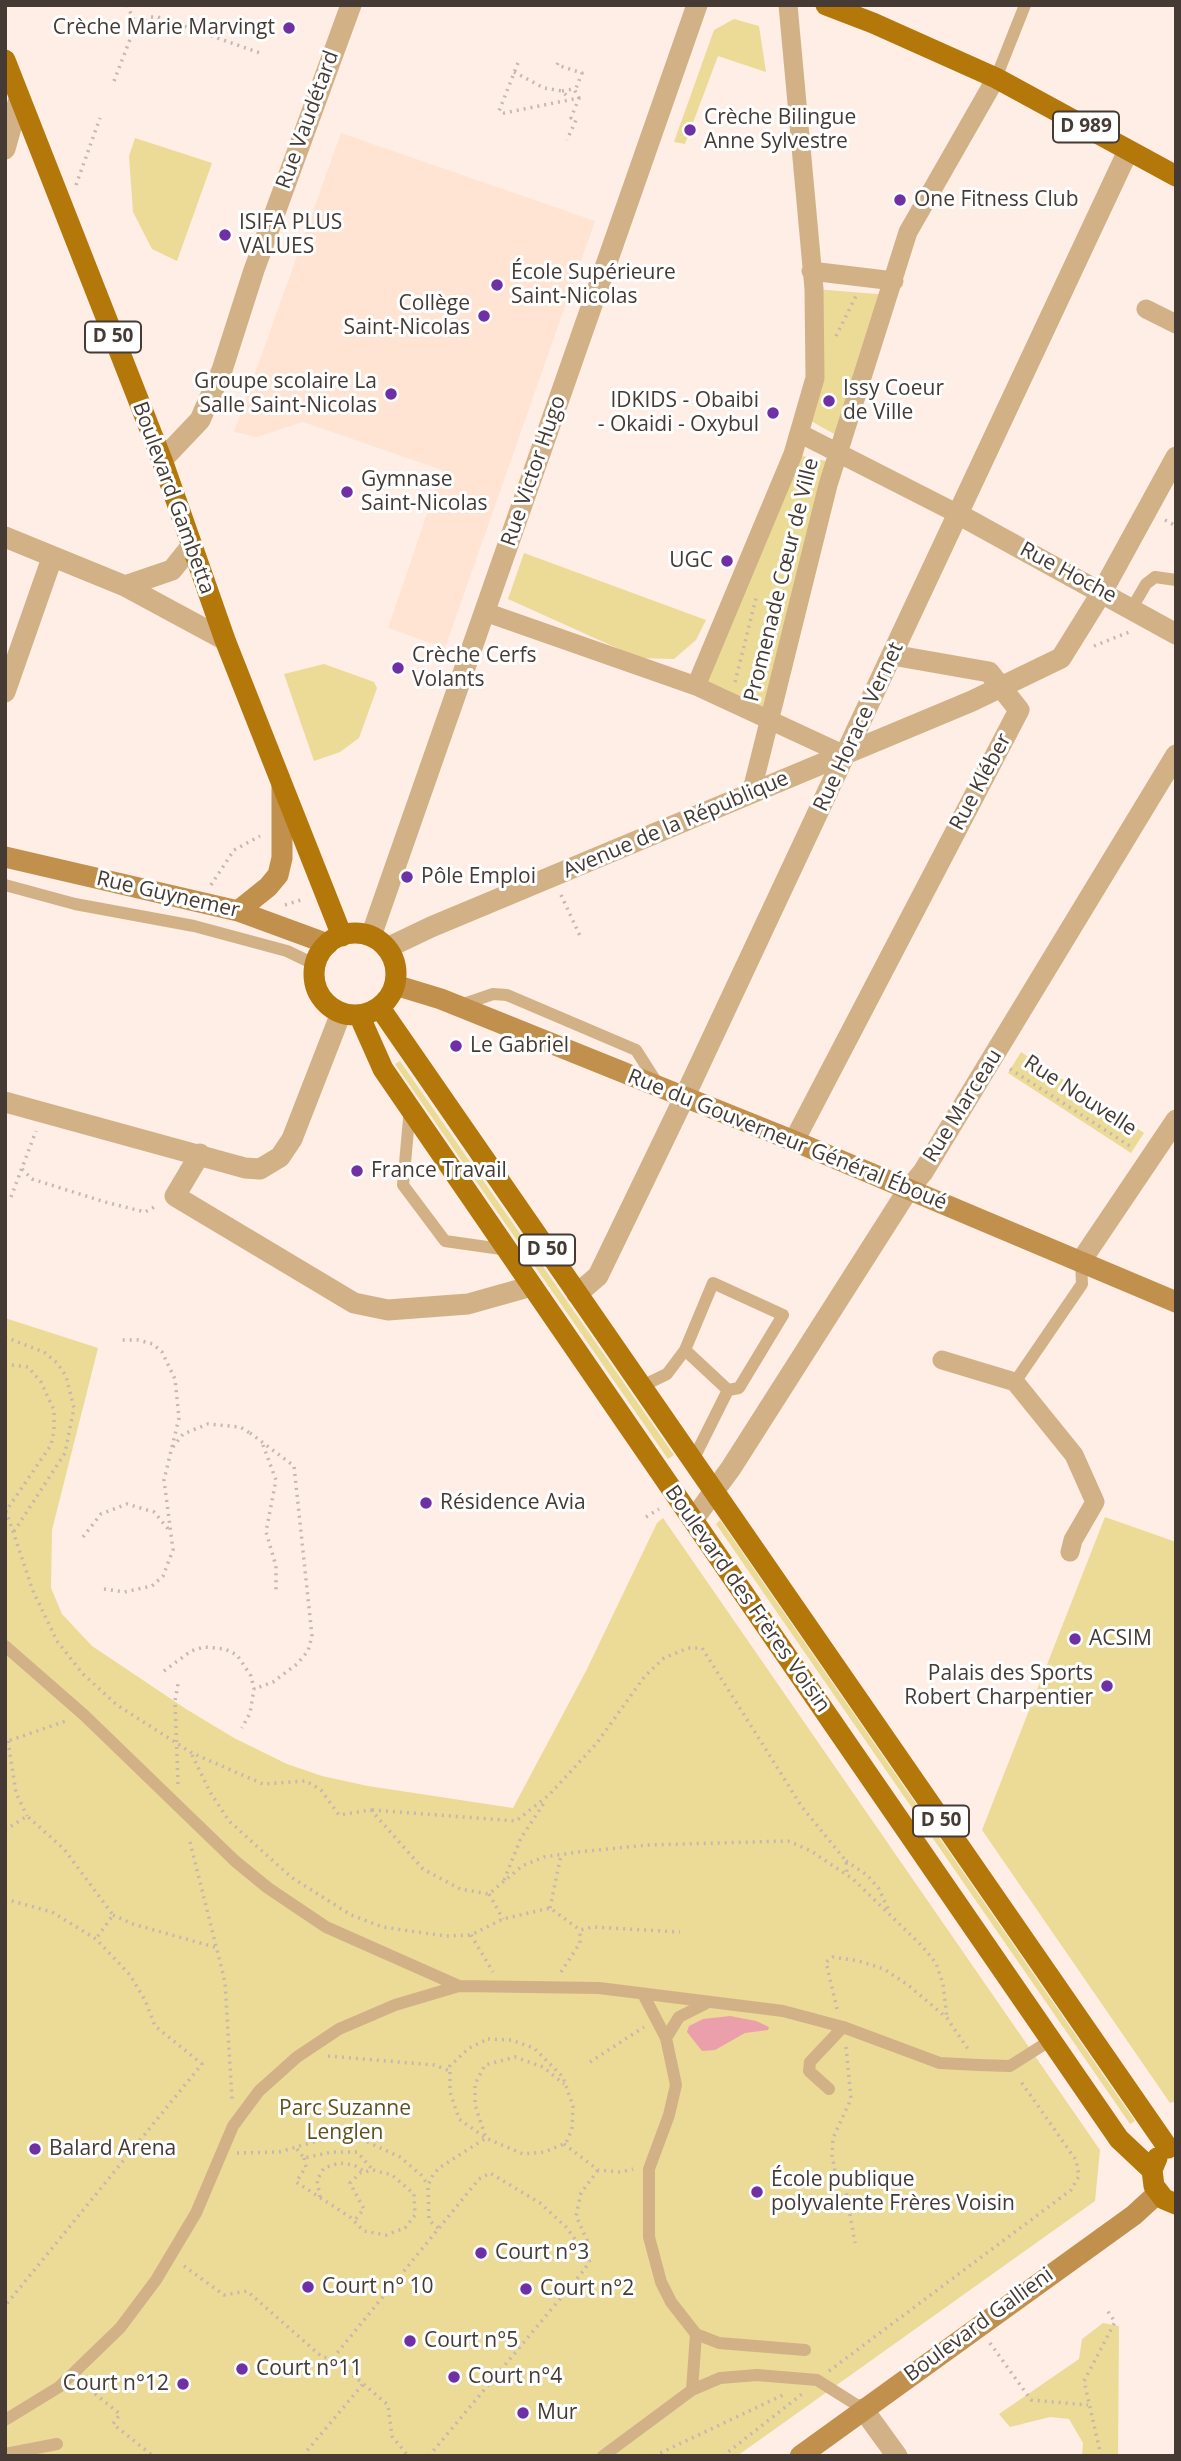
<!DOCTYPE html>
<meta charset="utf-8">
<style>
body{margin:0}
#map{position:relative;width:1181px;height:2461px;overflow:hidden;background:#feeee5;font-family:"Open Sans",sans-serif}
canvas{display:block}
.frame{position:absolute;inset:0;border:7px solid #453a34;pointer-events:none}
</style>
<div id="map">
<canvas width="1181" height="2461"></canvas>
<div class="frame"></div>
</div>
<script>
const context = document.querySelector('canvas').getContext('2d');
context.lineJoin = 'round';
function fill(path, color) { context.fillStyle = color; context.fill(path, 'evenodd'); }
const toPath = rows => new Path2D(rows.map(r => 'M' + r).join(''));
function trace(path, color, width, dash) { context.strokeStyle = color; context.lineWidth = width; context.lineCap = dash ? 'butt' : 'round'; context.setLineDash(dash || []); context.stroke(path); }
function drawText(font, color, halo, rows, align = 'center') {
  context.font = font + ' "Open Sans",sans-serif'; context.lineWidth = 6; context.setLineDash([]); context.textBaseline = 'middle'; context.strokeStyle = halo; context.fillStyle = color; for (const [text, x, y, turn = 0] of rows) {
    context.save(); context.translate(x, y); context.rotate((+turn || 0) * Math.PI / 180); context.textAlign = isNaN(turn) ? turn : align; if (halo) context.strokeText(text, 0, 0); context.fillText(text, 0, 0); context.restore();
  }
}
const built = toPath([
 [341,133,595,221,445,648,388,628,442,470,303,422,257,437,234,432]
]);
const green = toPath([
 [734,19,759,26,766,72,718,56,685,144,674,142,714,30],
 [135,138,212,163,177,261,152,249,133,212,129,156],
 [814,289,890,295,843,439,804,417],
 [793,454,835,463,770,720,696,686],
 [524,553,706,620,696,640,674,659,639,658,508,599],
 [324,664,374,682,377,688,359,738,340,752,314,761,284,674],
 [1021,1052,1144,1133,1131,1153,1008,1073],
 [400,1061,674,1455,668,1459,395,1064],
 [5,1318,98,1348,52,1530,51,1588,62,1614,92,1646,186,1709,234,1738,287,1764,322,1776,368,1786,513,1808,586,1671,657,1523,663,1518,1100,2150,1095,2201,737,2456,5,2456],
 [1105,1517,1176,1542,1176,2101,1170,2103,982,1830],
 [720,1520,1135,2121,1130,2124,716,1524],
 [1103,2323,1119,2326,1118,2456,1082,2456,1083,2443,1069,2419,1050,2417,1010,2427,999,2414,1079,2359,1082,2339]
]);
const water = toPath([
 [730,2016,756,2021,769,2027,768,2030,745,2033,715,2050,702,2051,687,2032,689,2026,703,2019]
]);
const path = toPath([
 [127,5,137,27],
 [518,63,499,111,504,113,579,98,571,118,576,120,567,140],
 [558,63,557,65,582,73,575,91],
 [514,72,544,88,562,91,569,98],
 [114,81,134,29,149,17,158,17,260,53],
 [562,91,574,89,579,98],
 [76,185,100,118],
 [836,336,856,296],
 [1165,520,1176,526],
 [1094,646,1129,632],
 [735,682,756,598],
 [211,885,234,850,260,836],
 [561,895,581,938],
 [285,905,304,899],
 [1010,1069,1133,1148],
 [22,1169,32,1179,105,1202,145,1212,156,1206],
 [11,1197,36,1131],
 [5,1337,44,1352,57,1363,66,1376,74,1408,65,1453,13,1533],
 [5,1364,28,1367,41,1382,54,1410,54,1431,51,1445,6,1511,33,1591,57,1641,83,1674,117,1705,192,1753,263,1784,306,1781,321,1790,339,1815,371,1810,423,1869,460,1889,489,1894,522,1866,544,1857,578,1852,647,1845,788,1841,811,1851,853,1879,922,1946,936,1963,943,1984,947,2018],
 [250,1433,294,1466,312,1636,308,1651,297,1664,273,1682,254,1689],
 [263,1445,276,1480,266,1532,276,1566,276,1591],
 [173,1447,183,1434,208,1424,240,1427,250,1433],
 [646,1517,659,1509],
 [83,1537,101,1514,127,1504,154,1512,169,1530],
 [104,1589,124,1592,152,1586,163,1576,173,1550,164,1480,179,1418,175,1379,162,1352,153,1344,138,1340,119,1340],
 [164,1671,191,1651,204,1647,225,1649,237,1655,251,1676,254,1689,250,1713,242,1728],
 [8,1741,16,1793,27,1816],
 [5,1745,8,1741,66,1721],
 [192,1755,210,1792,229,1821,291,1877,351,1915,383,1927,446,1936,471,1935,503,1919,550,1908,580,1930,593,1927,680,1932],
 [178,1784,175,1701,178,1684],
 [372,1810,516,1821,549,1795,596,1744,645,1676,664,1658,688,1648,702,1648,802,1807,846,1861,847,1874],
 [5,1830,27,1816,64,1849,113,1915,96,1939],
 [190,1842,225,1982,232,2099],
 [846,1861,867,1875,879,1889,889,1911],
 [504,1880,521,1838,546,1800],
 [489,1894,503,1919],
 [5,1899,52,1912,96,1939,130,1975,145,2000,155,2026,202,2064,5,2306],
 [550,1908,561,1855],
 [113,1915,133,1924,218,1948],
 [471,1935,493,1972],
 [561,1972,580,1943,580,1930],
 [837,2009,826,1962,833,1957,859,1961,884,1969,908,1985,947,2018,968,2049],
 [488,2039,511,2040,534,2048,563,2077,573,2106,572,2129,566,2143,545,2152,523,2154,486,2138,459,2119,450,2092,450,2066,469,2048,488,2039],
 [846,2047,851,2099,833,2138,832,2155,835,2171,845,2186,855,2243],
 [328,2056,434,2065,450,2071],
 [590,2062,644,2027],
 [564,2144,598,2170,621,2172,633,2169],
 [297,2149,304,2158,332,2152,357,2152,373,2170],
 [237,2153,279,2152,324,2139,357,2137,400,2157,421,2175,428,2185],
 [304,2158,306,2167,296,2182,350,2217,364,2231,386,2235,405,2228,415,2215,414,2194,392,2175,373,2170,360,2173,350,2183,364,2209,354,2221],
 [320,2197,317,2180,324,2168,339,2163,354,2165,365,2172],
 [438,2228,429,2220,428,2185,433,2175,439,2168,486,2138,475,2105,475,2084,485,2065,515,2057,543,2067,564,2084],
 [184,2266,224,2295,247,2291,322,2357,333,2358,388,2405,392,2436,408,2456],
 [990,2343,1031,2400,1088,2405],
 [333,2358,479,2179,490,2173,540,2203,566,2227,590,2259],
 [829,2371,1071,2190,1079,2176,1076,2160,1019,2079],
 [84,2385,120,2414,113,2424,153,2456],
 [309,2456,306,2452,363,2384],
 [429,2456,585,2269,590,2259,587,2240,576,2216,581,2193,598,2170],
 [654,2456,783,2395],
 [723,2456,802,2394],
 [1101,2456,1084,2381,1115,2322,1107,2310]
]);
const service = toPath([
 [996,78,1025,5],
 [1132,608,1146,584,1155,577,1176,580],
 [5,885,75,904,194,926,287,951,316,965],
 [458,1006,493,994,507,995,636,1050,659,1086],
 [410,1108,403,1185,445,1241,508,1250],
 [685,1350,713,1283,783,1315,739,1388,728,1390],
 [1015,1382,1082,1284,1081,1261],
 [640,1387,667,1374,685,1350,728,1390,692,1462],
 [5,1646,84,1715,235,1861,268,1888,326,1927,459,1986],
 [643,1994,666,2038,676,2085,669,2115,649,2169,649,2237,661,2282,671,2302,696,2334,692,2390],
 [666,2038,679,2017,705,2004],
 [829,2089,809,2071,810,2062,843,2027],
 [696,2334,719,2343,805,2350],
 [5,2420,59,2387,120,2328,156,2280,196,2213,233,2126,259,2091,297,2057,339,2029,395,2005,459,1986,599,1988,783,2011,843,2027,940,2063,979,2065,1010,2066,1051,2040],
 [5,2454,57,2444],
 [603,2456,692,2390,720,2378,757,2375,817,2380,863,2409]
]);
const pedestrian = toPath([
 [811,271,894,281],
 [1146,309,1176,324],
 [799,433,958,514],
 [485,612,696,686,845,755],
 [696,686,793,454,815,378,814,289,788,5],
 [751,794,828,485,908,232,996,78],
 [942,1360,1015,1382,1074,1455,1095,1502,1073,1540,1070,1552]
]);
const minor = toPath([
 [5,149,19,99],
 [958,514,1176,634],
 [5,537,125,586,225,640],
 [125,586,172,570,192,545],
 [5,692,52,558],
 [371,936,697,5],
 [387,948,431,927,972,701,1061,658,1102,592,1176,457],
 [5,1102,245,1168,260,1169,280,1157,292,1139,341,1013],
 [794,1141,1019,710,989,672,892,655],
 [200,1154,175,1196,354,1303,388,1310,468,1304,532,1286],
 [577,1294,598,1276,684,1098,1128,151],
 [693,1520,731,1468,908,1190,923,1172,1176,755],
 [863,2409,897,2456]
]);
const tertiary = toPath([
 [162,460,200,420,222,370,254,270,351,5],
 [1081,1261,1176,1120]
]);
const secondary = toPath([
 [5,857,238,911,328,944],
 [238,911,268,887,278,875,282,858,282,786],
 [395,985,441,999,794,1141,1176,1302],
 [800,2456,1134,2215,1158,2193]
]);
const primary = toPath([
 [826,5,873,23,996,78,1176,176],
 [5,60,162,460,225,640,342,936],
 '314 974a41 41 0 1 1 82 0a41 41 0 1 1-82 0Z',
 [380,1008,1168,2148],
 [359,1015,383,1069,693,1520,1119,2139,1152,2170],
 [1157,2158,1152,2170,1154,2186,1164,2199,1176,2204]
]);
const markers = [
 [289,28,7,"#7030a5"],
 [690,130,7,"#7030a5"],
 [900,200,7,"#7030a5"],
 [225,235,7,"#7030a5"],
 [497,285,7,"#7030a5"],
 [484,316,7,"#7030a5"],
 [391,394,7,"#7030a5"],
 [829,401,7,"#7030a5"],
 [773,413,7,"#7030a5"],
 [347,492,7,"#7030a5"],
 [727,561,7,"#7030a5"],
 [398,668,7,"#7030a5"],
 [407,877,7,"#7030a5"],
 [456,1046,7,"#7030a5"],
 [357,1171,7,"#7030a5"],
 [426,1503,7,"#7030a5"],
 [1075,1639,7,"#7030a5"],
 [1107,1686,7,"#7030a5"],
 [35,2149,7,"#7030a5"],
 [757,2192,7,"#7030a5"],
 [481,2253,7,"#7030a5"],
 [308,2287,7,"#7030a5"],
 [526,2289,7,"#7030a5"],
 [410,2341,7,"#7030a5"],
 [242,2369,7,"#7030a5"],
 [454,2377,7,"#7030a5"],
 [183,2384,7,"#7030a5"],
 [523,2413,7,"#7030a5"]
];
const shields = [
 [1086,127,66],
 [113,337,56],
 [547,1250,56],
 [941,1821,56]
];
const shieldNames = [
 ["D 989",1086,127],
 ["D 50",113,337],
 ["D 50",547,1250],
 ["D 50",941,1821]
];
const poiNames = [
 ["Crèche Marie Marvingt",275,28,"right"],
 ["Crèche Bilingue",704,118],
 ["Anne Sylvestre",704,142],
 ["One Fitness Club",914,200],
 ["ISIFA PLUS",239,223],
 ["VALUES",239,247],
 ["École Supérieure",511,273],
 ["Saint-Nicolas",511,297],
 ["Collège",470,304,"right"],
 ["Saint-Nicolas",470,328,"right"],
 ["Groupe scolaire La",377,382,"right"],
 ["Salle Saint-Nicolas",377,406,"right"],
 ["Issy Coeur",843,389],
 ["de Ville",843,413],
 ["IDKIDS - Obaibi",759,401,"right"],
 ["- Okaidi - Oxybul",759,425,"right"],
 ["Gymnase",361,480],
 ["Saint-Nicolas",361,504],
 ["UGC",713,561,"right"],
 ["Crèche Cerfs",412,656],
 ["Volants",412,680],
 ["Pôle Emploi",421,877],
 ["Le Gabriel",470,1046],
 ["France Travail",371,1171],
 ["Résidence Avia",440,1503],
 ["ACSIM",1089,1639],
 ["Palais des Sports",1093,1674,"right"],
 ["Robert Charpentier",1093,1698,"right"],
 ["Balard Arena",49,2149],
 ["École publique",771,2180],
 ["polyvalente Frères Voisin",771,2204],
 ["Court n°3",495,2253],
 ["Court n° 10",322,2287],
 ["Court n°2",540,2289],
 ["Court n°5",424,2341],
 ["Court n°11",256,2369],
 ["Court n°4",468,2377],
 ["Court n°12",169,2384,"right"],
 ["Mur",537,2413]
];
const streetNames = [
 ["Rue Vaudétard",308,120,-70],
 ["Rue Victor Hugo",534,471,-71],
 ["Boulevard Gambetta",173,498,70],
 ["Rue Hoche",1068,573,28],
 ["Promenade Cœur de Ville",782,580,-76],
 ["Rue Horace Vernet",859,727,-65],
 ["Rue Kléber",981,782,-62],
 ["Avenue de la République",676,825,-23],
 ["Rue Guynemer",168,895,13],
 ["Rue Nouvelle",1080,1096,33],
 ["Rue Marceau",963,1106,-58],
 ["Rue du Gouverneur Général Éboué",787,1140,22],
 ["Boulevard des Frères Voisin",747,1599,55],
 ["Boulevard Gallieni",979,2325,-36]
];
const parkNames = [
 ["Parc Suzanne",345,2109],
 ["Lenglen",345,2133]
];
fill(built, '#ffe4d4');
fill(green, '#ecda97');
fill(water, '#eb9faa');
trace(path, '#c6b7af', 3.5, [2, 5]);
trace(service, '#d2b187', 12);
trace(pedestrian, '#d2b187', 19);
trace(minor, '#d2b187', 21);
trace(tertiary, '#d2b187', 21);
trace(secondary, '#c1904d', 21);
trace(primary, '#b3770a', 21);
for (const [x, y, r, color] of markers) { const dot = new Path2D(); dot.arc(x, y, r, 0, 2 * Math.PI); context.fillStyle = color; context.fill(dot); trace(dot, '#fff', 2.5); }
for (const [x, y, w] of shields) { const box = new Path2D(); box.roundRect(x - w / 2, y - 15.5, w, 31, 5); context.fillStyle = '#fff'; context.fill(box); trace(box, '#453a34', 2); }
drawText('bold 19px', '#453a34', null, shieldNames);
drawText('21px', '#453a34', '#fff', poiNames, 'left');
drawText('21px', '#453a34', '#fff', streetNames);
drawText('21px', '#5f521d', '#fff', parkNames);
</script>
